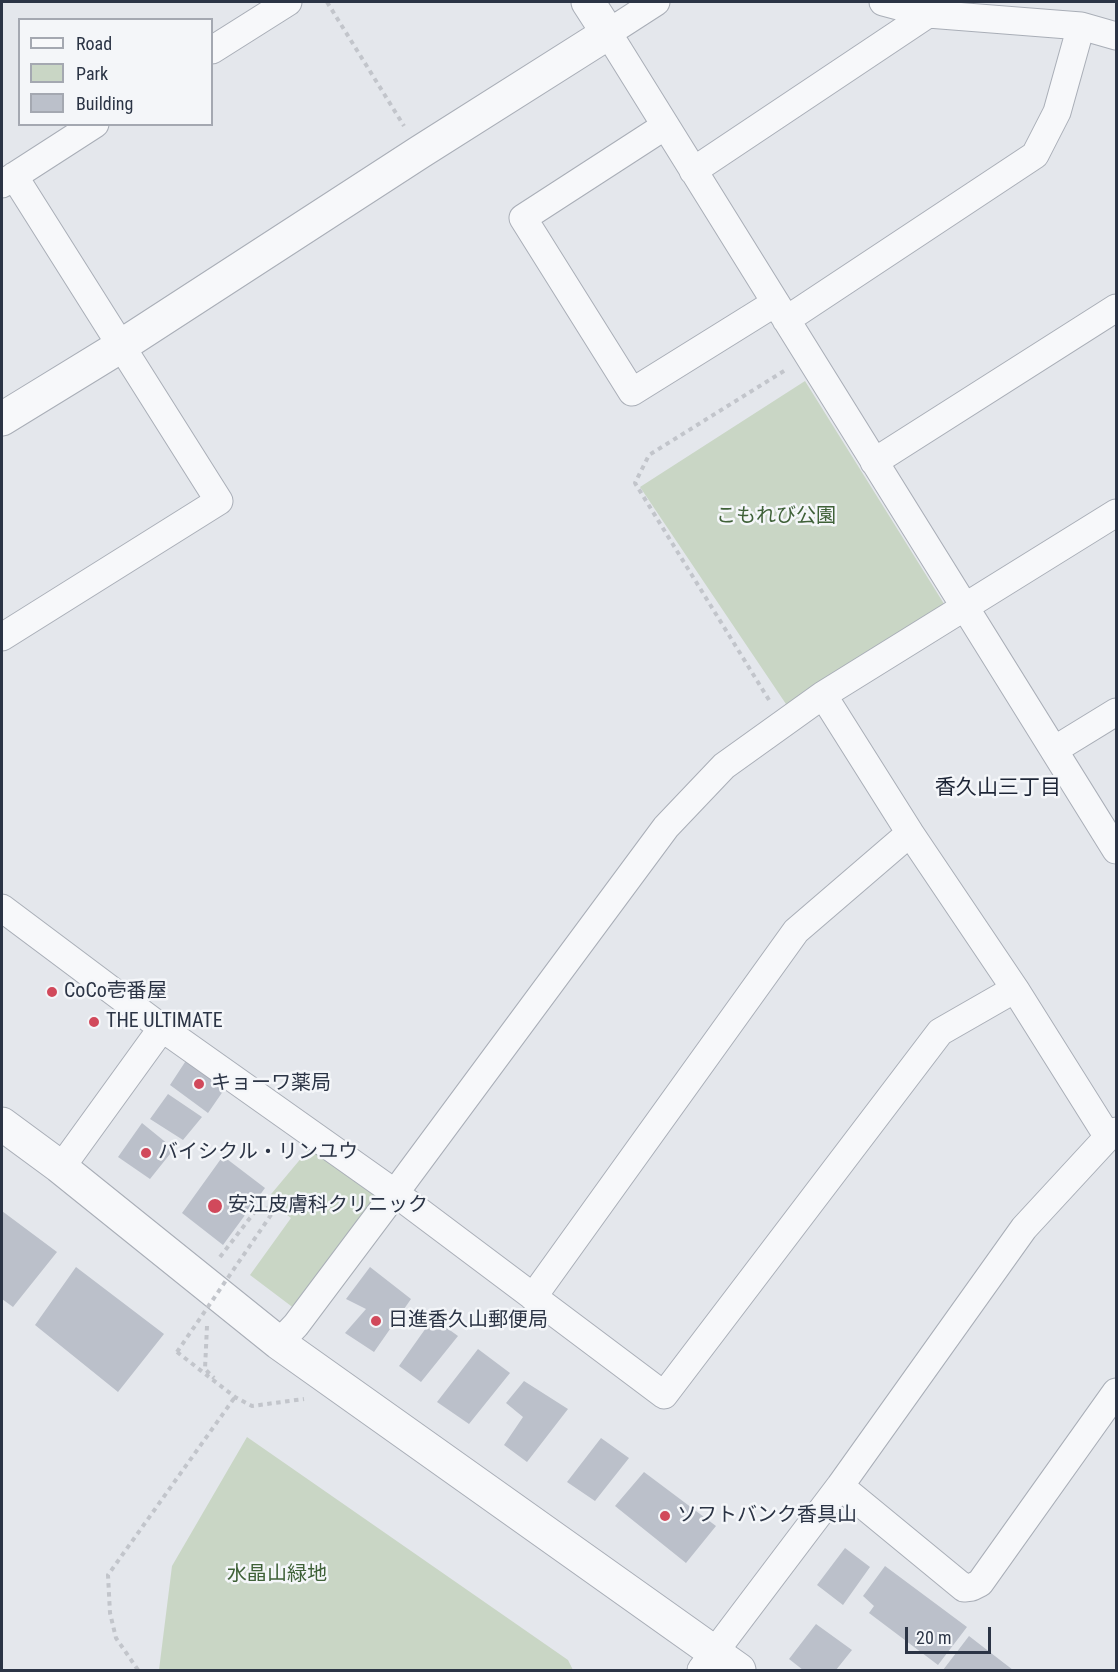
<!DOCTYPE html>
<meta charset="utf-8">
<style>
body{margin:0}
#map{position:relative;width:1118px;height:1672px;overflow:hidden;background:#e4e7ec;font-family:"Roboto Condensed",sans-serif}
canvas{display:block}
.frame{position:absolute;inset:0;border:3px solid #2b3445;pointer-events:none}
.legend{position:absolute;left:18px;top:18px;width:195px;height:108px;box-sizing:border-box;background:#f4f6f9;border:2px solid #a4a8b1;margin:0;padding:8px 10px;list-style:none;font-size:18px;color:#2b3445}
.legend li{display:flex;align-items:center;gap:12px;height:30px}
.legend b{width:30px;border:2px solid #a4a8b1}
.scale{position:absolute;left:905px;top:1627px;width:86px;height:27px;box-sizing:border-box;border:3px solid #2b3445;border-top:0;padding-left:8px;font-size:18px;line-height:21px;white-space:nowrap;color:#2b3445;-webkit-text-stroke:4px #f4f6f9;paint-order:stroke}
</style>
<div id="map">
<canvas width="1118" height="1672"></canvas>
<div class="frame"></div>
<ul class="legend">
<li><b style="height:8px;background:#f7f8fa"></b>Road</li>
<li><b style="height:16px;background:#c9d6c5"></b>Park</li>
<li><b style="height:16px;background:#bbc0ca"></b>Building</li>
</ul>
<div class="scale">20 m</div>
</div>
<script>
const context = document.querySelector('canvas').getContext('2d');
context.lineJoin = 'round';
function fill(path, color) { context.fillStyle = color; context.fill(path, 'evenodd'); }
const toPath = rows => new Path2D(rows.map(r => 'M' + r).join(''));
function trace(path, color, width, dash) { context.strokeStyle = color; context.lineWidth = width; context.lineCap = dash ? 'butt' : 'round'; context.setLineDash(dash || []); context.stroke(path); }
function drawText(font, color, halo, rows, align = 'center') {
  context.font = font + ' "Roboto Condensed","Noto Sans JP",sans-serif'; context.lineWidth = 5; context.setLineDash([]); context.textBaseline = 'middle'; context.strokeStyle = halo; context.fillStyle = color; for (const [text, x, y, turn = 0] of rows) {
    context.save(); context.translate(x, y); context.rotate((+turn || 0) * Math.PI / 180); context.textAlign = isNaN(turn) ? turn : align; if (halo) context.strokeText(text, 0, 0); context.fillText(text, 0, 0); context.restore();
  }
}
const green = toPath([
 [805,381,946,607,788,707,640,487],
 [313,1144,384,1196,299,1312,250,1275,291,1218,267,1199],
 [247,1437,568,1660,573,1670,159,1670,172,1566]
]);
const building = toPath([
 [189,1056,228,1084,208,1113,170,1085],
 [168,1094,202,1117,183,1140,150,1119],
 [142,1123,174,1149,150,1179,118,1157],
 [223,1156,265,1188,223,1245,182,1213],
 [2,1211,57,1252,13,1307,2,1299],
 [76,1267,164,1334,118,1392,35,1325],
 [370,1267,411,1299,374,1352,345,1333,366,1309,346,1299],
 [433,1318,458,1336,421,1382,399,1366],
 [478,1349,510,1373,469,1424,437,1402],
 [524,1381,568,1409,527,1462,504,1445,523,1417,506,1403],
 [601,1438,629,1458,595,1501,567,1482],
 [644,1472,716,1526,686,1563,615,1506],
 [845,1548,870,1567,843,1605,817,1585],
 [885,1566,967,1627,938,1665,869,1613,874,1606,863,1596],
 [816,1624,852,1650,836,1670,803,1670,789,1659],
 [969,1636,1013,1670,943,1670]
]);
const path = toPath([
 [327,2,404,126],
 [769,700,635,483,649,455,787,369],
 [220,1257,260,1205,273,1212],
 [207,1326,205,1369,214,1378],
 [177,1352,235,1397,252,1406,304,1399],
 [138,1670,116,1638,110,1613,108,1575,235,1397]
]);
const minor = toPath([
 [656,2,608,33,1116,850],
 [883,2,928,14,1081,26,1116,36],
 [212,50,288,2],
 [665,126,523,218,632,392,775,303],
 [693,171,928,14],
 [2,184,95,124],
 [786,320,1035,155,1057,112,1081,26],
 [874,462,1116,308],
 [2,637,219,501,14,176],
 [823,695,910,833,1015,989,1108,1137],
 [1054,750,1116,712],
 [2,908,162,1028,395,1193,666,827,724,766,823,695,1116,513],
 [59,1166,68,1158,162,1028],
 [533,1297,796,931,910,833],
 [279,1343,296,1325,395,1193,664,1395,940,1032,1015,989],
 [840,1486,964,1588,972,1587,980,1583,1116,1392],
 [701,1670,840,1486,1024,1228,1108,1137,1116,1131]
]);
const tertiary = toPath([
 [2,419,121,346,420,152,608,33,588,2],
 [2,1124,59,1166,279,1343,739,1670]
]);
const pathBridge = toPath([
 [177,1352,273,1212]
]);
const markers = [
 [52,992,6,"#d1495b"],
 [94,1022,6,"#d1495b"],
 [199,1084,6,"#d1495b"],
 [146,1153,6,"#d1495b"],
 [215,1206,8,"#d1495b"],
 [376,1321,6,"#d1495b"],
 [665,1516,6,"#d1495b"]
];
const parkNames = [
 ["こもれび公園",776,517],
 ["水晶山緑地",277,1575]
];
const poiNames = [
 ["CoCo壱番屋",64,992],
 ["THE ULTIMATE",106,1022],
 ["キョーワ薬局",211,1084],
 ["バイシクル・リンユウ",158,1153],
 ["安江皮膚科クリニック",228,1206],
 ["日進香久山郵便局",388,1321],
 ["ソフトバンク香具山",677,1516]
];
const neighbourhoodNames = [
 ["香久山三丁目",998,789]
];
fill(green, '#c9d6c5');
fill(building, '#bbc0ca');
trace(minor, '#a9aeb7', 29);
trace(tertiary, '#a9aeb7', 35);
trace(path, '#c2c5cb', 4, [4.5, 4.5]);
trace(minor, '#f7f8fa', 27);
trace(tertiary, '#f7f8fa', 33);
trace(pathBridge, '#c2c5cb', 4, [4.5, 4.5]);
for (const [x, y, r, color] of markers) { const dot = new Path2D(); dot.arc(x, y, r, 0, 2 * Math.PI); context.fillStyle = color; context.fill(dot); trace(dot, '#f4f6f9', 2); }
drawText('20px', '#3f6138', '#f4f6f9', parkNames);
drawText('20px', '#2b3445', '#f4f6f9', poiNames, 'left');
drawText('21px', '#1d2536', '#f4f6f9', neighbourhoodNames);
</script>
